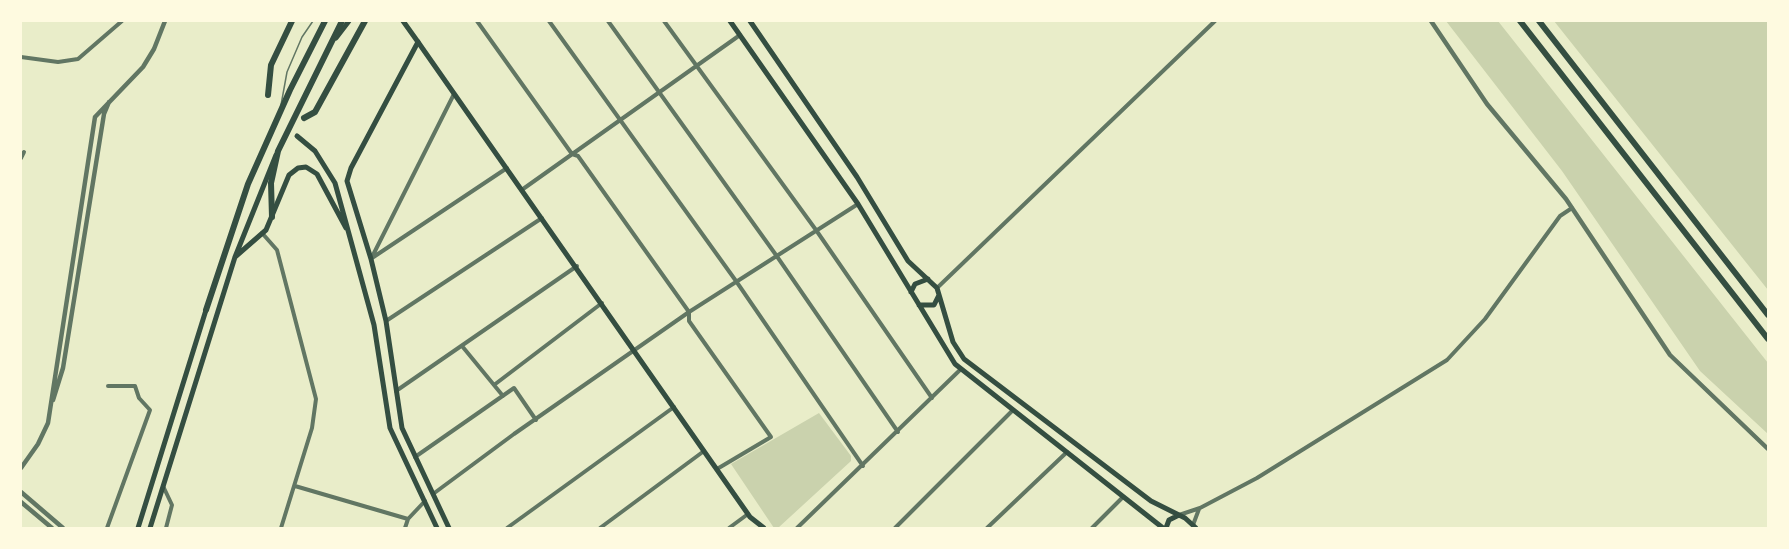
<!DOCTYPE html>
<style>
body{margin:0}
#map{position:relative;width:1789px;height:549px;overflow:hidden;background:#e9edc9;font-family:"Titillium Web",sans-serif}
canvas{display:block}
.frame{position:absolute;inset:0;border:22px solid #fefae0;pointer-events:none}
</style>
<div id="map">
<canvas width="1789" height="549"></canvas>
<div class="frame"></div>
</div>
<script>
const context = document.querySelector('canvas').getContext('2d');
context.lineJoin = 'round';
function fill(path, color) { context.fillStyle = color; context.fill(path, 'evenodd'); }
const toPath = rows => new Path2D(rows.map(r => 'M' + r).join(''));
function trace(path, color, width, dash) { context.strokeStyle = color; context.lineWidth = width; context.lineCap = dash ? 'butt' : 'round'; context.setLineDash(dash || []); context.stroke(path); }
const green = toPath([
 [1446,21,1498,21,1768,363,1768,434,1700,371,1562,171],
 [1554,21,1768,21,1768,290],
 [819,413,851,456,851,461,778,528,774,528,731,464]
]);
const service = toPath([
 [281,105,287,72,302,37,313,21]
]);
const minor = toPath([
 [477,21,572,154,578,156,689,312,689,321,771,437,717,469],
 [549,21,736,281,863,466],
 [608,21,776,255,898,432],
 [664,21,816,230,932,398],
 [21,57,58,62,78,59,122,21],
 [21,158,24,152],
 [523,189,740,35],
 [262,233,277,250,316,399,312,428,281,528],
 [372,258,507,168],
 [371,259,454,94],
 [937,288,1215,21],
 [386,321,542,218],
 [462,346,503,396],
 [494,385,602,303],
 [396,391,577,266],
 [415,457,514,388,536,420],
 [163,486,172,505,166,528],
 [295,486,408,519],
 [433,494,514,434,689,312,858,204],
 [1179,515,1200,508,1257,478,1447,360,1485,319,1560,216,1572,208],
 [1193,525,1199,509],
 [107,528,150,410,139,398,135,386,108,386],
 [405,528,408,519,425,501],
 [507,528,674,407],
 [600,528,704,451],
 [729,528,748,514],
 [797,528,961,369],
 [895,528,1012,411],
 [987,528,1067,452],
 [1092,528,1123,497]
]);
const tertiary = toPath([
 [1431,21,1487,104,1566,199,1670,355,1768,449],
 [53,400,63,368,104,114,109,102],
 [21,468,38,444,48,423,95,117,143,67,154,49,165,21],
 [21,492,63,528],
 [21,502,52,528]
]);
const secondary = toPath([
 [418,42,750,517,764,528]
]);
const primary = toPath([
 [403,21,418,42,351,168,347,181,371,259,386,321,402,428,449,528],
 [730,21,858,204,955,364,1163,528],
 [750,21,857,177,908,261,937,288,953,342,964,359,1151,501,1185,518,1196,528],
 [336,38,349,21],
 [297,136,315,151,335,183,374,325,390,428,437,528],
 [235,257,266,230,289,175,298,168,306,167,317,174,346,228],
 [911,292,915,284,928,279],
 [919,305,934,305,939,295],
 [138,528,206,310],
 [150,528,235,257,276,155],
 [1166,528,1169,520,1179,515]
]);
const trunk = toPath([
 [268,95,271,65,292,21],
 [304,118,315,112,365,21],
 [272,217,271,183,278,151,342,21],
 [206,310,248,184,290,90,325,21]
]);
const motorway = toPath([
 [1520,21,1768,339],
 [1539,21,1768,315]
]);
fill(green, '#cad2ad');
trace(service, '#617663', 1.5);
trace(minor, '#617663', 4);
trace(tertiary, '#617663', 4.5);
trace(secondary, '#344e41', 5);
trace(primary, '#344e41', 5);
trace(trunk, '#344e41', 6);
trace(motorway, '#344e41', 6);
</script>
